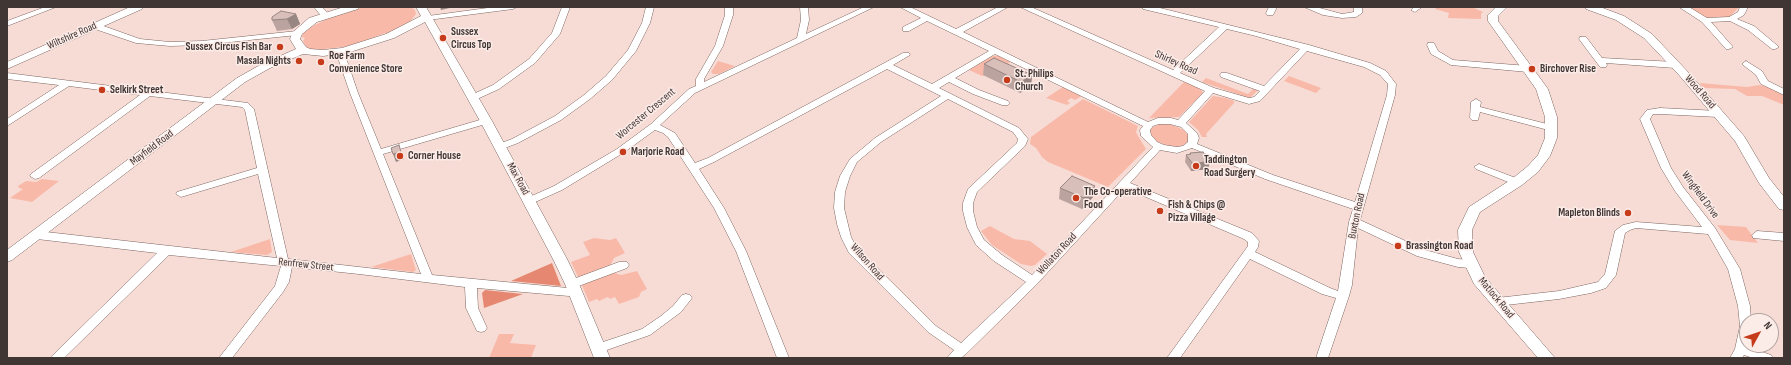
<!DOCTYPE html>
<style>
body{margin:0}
#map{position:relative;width:1791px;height:365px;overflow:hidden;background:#f7dcd6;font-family:"Sofia Sans Condensed",sans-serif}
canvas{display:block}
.frame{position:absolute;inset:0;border:8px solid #403634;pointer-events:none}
.north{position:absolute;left:1739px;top:313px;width:40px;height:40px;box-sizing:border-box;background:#fcece8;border:1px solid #b1a3a0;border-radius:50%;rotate:50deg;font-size:11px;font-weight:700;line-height:16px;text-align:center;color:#403634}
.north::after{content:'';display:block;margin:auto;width:14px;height:18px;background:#c63c1b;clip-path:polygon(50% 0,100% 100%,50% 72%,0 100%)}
</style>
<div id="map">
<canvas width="1791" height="365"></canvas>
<div class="frame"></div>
<div class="north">N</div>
</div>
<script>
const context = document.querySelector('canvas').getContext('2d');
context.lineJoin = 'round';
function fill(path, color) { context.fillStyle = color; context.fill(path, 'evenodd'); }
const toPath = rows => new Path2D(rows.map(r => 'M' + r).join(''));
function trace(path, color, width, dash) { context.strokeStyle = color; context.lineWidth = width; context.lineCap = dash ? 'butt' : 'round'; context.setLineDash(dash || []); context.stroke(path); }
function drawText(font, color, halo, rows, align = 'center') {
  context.font = font + ' "Sofia Sans Condensed",sans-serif'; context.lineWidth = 3; context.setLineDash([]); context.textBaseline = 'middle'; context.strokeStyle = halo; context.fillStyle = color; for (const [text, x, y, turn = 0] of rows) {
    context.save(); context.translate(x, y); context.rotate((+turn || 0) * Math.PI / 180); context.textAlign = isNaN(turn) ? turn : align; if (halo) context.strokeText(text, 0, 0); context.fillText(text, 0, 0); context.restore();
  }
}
const green = toPath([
 [364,7,411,7,415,10,416,14,410,22,387,35,385,33,353,45,343,47,314,50,307,48,303,41,305,38,302,37,303,33,307,29,331,17],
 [1435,7,1472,7,1483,12,1481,14,1481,19,1448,18,1449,13,1435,9,1436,8],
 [1688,7,1739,7,1730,17,1706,18],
 [992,56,999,56,1010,62,1001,72,982,76,969,70],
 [718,61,735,66,719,74,713,74,711,72],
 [1289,76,1321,88,1316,93,1284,81],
 [1206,78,1248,94,1253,89,1258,90,1251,97,1246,97,1202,82],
 [1184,82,1200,88,1203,93,1179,117,1149,118],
 [1700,83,1747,87,1760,85,1768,87,1784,94,1784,105,1762,96,1747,96,1735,89,1703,88],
 [1063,87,1082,96,1075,100,1071,98,1067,101,1070,103,1067,105,1046,98],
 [1213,96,1226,98,1234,101,1234,103,1206,134,1207,137,1202,137,1198,130,1189,122],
 [1083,99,1138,126,1136,132,1138,136,1146,149,1108,187,1048,162,1042,157,1036,148,1030,144,1031,137],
 [1161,124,1172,125,1184,130,1189,136,1188,142,1182,146,1171,147,1156,141,1150,133,1150,130,1153,127],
 [42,179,59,181,32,202,10,198,23,189,19,188,18,186,26,181,36,182],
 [1717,225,1746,227,1758,243,1730,240],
 [990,226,1014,239,1030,241,1047,254,1035,265,1031,266,1021,264,992,245,981,231],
 [594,238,610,240,616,238,625,253,614,258,609,268,579,279,571,262,590,255,583,242],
 [270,239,272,252,267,255,231,252],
 [411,254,416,270,413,272,371,267],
 [637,271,647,289,641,292,639,297,619,304,615,297,610,299,608,297,599,301,597,299,589,302,581,283,611,272,621,275],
 [499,334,514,334,510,343,536,345,531,358,489,358]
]);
const forest = toPath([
 [552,263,561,286,511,281],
 [485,290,523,294,484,308,482,293]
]);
const minor = toPath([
 [45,7,56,7,7,26,7,21,45,7],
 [314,7,322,7,329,15,325,17,322,17,314,7],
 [495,7,517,7,513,9,428,20,424,18,428,16,495,7],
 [562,7,570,7,560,34,535,63,499,89,475,100,469,100,468,98,469,96,493,85,529,59,552,33,562,7],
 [646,7,654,7,650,23,636,51,612,80,590,99,561,120,518,143,502,149,496,149,494,147,496,145,512,139,555,116,584,95,606,76,628,50,642,23,646,7],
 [725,7,733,7,733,15,723,46,704,79,704,82,797,38,801,20,800,7,808,7,809,20,806,34,864,7,874,7,695,93,660,125,675,133,695,163,708,158,903,53,909,53,910,55,893,65,932,84,989,51,927,21,909,31,903,31,903,27,921,18,900,7,910,7,956,29,998,7,1008,7,963,32,1148,122,1158,118,1171,118,1178,120,1205,91,1020,7,1031,7,1173,70,1219,27,1143,9,1142,7,1156,7,1309,45,1370,63,1386,71,1396,84,1395,95,1360,220,1425,250,1458,259,1470,260,1474,261,1476,264,1474,267,1470,268,1458,267,1417,256,1358,228,1352,285,1349,296,1328,358,1316,358,1336,298,1322,294,1250,259,1180,358,1167,358,1248,246,1248,242,1244,239,1125,188,1037,284,967,353,961,358,947,358,954,350,928,332,849,253,841,237,837,224,834,208,835,192,840,176,850,159,875,138,941,96,887,69,714,162,699,169,724,208,746,251,789,358,777,358,736,251,714,208,668,137,663,133,655,130,623,153,562,190,533,203,529,204,524,201,525,199,554,186,617,149,651,124,689,89,696,86,696,79,715,46,725,15,725,7],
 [1227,29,1256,36,1300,49,1264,86,1227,73,1221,73,1220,75,1221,77,1260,91,1254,97,1249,98,1214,88,1180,73,1227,29],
 [1307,51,1364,67,1380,75,1388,84,1387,95,1355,202,1273,175,1197,144,1199,138,1197,133,1186,123,1213,93,1249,104,1260,101,1307,51],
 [995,54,1143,126,1140,130,1141,136,1153,147,1032,275,1002,255,984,240,977,227,973,211,973,203,977,192,1025,146,1028,139,1019,128,939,88,949,82,973,94,1002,105,1008,105,1010,103,1008,101,979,90,955,78,995,54],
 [948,99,1013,132,1018,139,1017,143,968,189,963,203,963,211,967,227,976,245,994,261,1026,282,961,343,936,326,857,248,851,237,844,208,845,192,850,176,857,162,881,142,948,99],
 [1159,124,1170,124,1181,127,1188,134,1188,142,1183,146,1177,147,1164,145,1157,142,1151,135,1150,130,1153,126,1159,124],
 [1192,148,1265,179,1353,209,1349,222,1338,291,1330,288,1255,252,1258,247,1259,241,1252,233,1130,183,1160,150,1177,153,1192,148],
 [1269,7,1277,7,1273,15,1267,15,1266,13,1269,7],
 [1304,7,1316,7,1342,14,1354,12,1354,7,1362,7,1362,13,1356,17,1342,18,1323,15,1304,7],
 [1414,7,1422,7,1415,12,1411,10,1414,7],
 [1679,7,1689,7,1707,18,1729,17,1738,12,1740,7,1748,7,1744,15,1737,19,1754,26,1779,47,1775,49,1772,49,1748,30,1730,21,1711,22,1733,47,1729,49,1726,49,1702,22,1679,7],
 [92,24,98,24,140,39,170,42,202,41,297,31,301,33,297,35,202,45,170,46,136,43,92,28,92,24],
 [1580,37,1586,37,1602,58,1675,62,1679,65,1675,68,1606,63,1607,65,1606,67,1600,67,1579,39,1580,37],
 [1428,43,1434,43,1438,51,1453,60,1528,66,1532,69,1528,72,1451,65,1431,54,1427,45,1428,43],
 [340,49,344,52,358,93,381,149,483,119,489,119,491,121,489,123,383,154,432,275,568,288,570,287,566,284,568,281,619,262,627,262,629,265,627,268,576,287,580,290,578,293,569,296,477,288,478,308,487,328,485,331,481,332,477,331,466,308,465,287,359,274,292,267,289,282,283,292,232,358,219,358,275,286,281,266,169,255,64,358,50,358,157,253,37,239,33,238,32,235,33,232,37,231,277,258,258,174,181,197,176,194,177,192,257,168,245,110,242,107,150,96,39,178,35,179,30,176,31,174,140,95,69,86,7,126,7,119,59,85,7,79,7,73,248,103,254,109,288,259,421,274,350,93,336,52,340,49],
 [1746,61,1762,71,1768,81,1784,89,1784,95,1761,84,1756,75,1742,64,1746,61],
 [1476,99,1481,102,1480,107,1555,126,1557,128,1552,131,1480,112,1478,120,1472,120,1470,118,1471,102,1476,99],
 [1660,108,1718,111,1723,114,1718,117,1660,114,1653,114,1650,119,1671,168,1683,187,1715,228,1740,269,1750,306,1751,321,1747,321,1748,347,1771,355,1773,358,1753,358,1744,355,1742,358,1730,358,1735,349,1740,326,1738,306,1728,269,1708,234,1636,228,1630,230,1625,233,1616,275,1606,288,1591,293,1559,299,1497,306,1493,305,1491,302,1493,299,1497,298,1559,291,1598,282,1605,274,1615,231,1623,225,1636,222,1702,227,1675,191,1661,168,1640,119,1647,110,1660,108],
 [1479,164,1521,180,1522,182,1521,184,1513,184,1476,169,1474,167,1479,164],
 [1757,231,1784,233,1784,241,1753,238,1752,235,1757,231],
 [686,294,690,295,692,298,681,312,650,335,598,353,594,351,592,348,594,345,642,329,661,316,673,306,682,295,686,294]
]);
const tertiary = toPath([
 [130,7,143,7,142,9,7,69,7,62,130,7],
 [344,7,359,7,358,9,317,22,302,34,300,39,306,47,310,49,323,50,342,48,386,34,421,16,416,7,426,7,492,121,567,259,579,284,610,358,594,358,565,284,553,259,480,121,425,22,394,38,347,53,323,56,303,54,270,68,245,82,12,260,7,262,7,250,237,78,262,64,296,49,290,39,292,33,309,18,344,7],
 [1496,7,1507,7,1498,16,1498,21,1548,89,1557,117,1557,138,1550,156,1538,172,1522,185,1480,212,1472,230,1473,252,1485,277,1555,358,1538,358,1474,284,1459,252,1458,230,1469,207,1512,179,1528,166,1538,155,1545,138,1545,117,1536,89,1488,21,1488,15,1496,7],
 [1585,7,1600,7,1624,16,1652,34,1687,71,1744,136,1769,178,1784,197,1784,210,1779,209,1759,183,1735,141,1679,75,1644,38,1616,20,1586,9,1585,7]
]);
const wall = toPath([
 [296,14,300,24,292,29,277,31,272,20],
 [984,64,1032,75,1031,86,1020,93,983,75],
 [1190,153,1210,161,1208,169,1191,171,1185,162,1186,155,1189,154],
 [1060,188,1093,197,1082,209,1059,199]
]);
const shadedWall = toPath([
 [440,7,454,7,441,10],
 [296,14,300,24,292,29,287,19],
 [1032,75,1031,86,1020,93,1021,82],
 [401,152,404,159,396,162,393,154],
 [1210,161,1208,169,1191,171,1193,164],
 [1095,186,1093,197,1082,209,1084,198]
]);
const building = toPath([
 [281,11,296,14,287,19,272,20,272,17,281,11],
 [994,58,1032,75,1021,82,984,64,994,58],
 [399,145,401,152,393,154,391,148,399,145],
 [1203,152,1210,161,1193,164,1186,155,1191,154,1190,153,1203,152],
 [1072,176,1095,186,1084,198,1060,188,1072,176]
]);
const markers = [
 [443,38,4,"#c63c1b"],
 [280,47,4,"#c63c1b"],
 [299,61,4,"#c63c1b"],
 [321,62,4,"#c63c1b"],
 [1532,69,4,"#c63c1b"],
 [1007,80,4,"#c63c1b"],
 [102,90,4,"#c63c1b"],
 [623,152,4,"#c63c1b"],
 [400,156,4,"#c63c1b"],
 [1196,166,4,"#c63c1b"],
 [1076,198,4,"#c63c1b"],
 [1160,211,4,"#c63c1b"],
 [1628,213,4,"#c63c1b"],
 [1398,246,4,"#c63c1b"]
];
const poiNames = [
 ["Sussex",451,32],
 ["Circus Top",451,45],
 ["Sussex Circus Fish Bar",272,47,"right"],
 ["Roe Farm",329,56],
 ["Convenience Store",329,69],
 ["Masala Nights",291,61,"right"],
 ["Birchover Rise",1540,69],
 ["St. Philips",1015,74],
 ["Church",1015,87],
 ["Selkirk Street",110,90],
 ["Marjorie Road",631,152],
 ["Corner House",408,156],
 ["Taddington",1204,160],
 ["Road Surgery",1204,173],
 ["The Co-operative",1084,192],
 ["Food",1084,205],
 ["Fish & Chips @",1168,205],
 ["Pizza Village",1168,218],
 ["Mapleton Blinds",1620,213,"right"],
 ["Brassington Road",1406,246]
];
const streetNames = [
 ["Wiltshire Road",72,36,-24],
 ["Shirley Road",1176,63,24],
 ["Wood Road",1700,92,49],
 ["Worcester Crescent",646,114,-40],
 ["Mayfield Road",152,148,-37],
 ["Max Road",518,179,61],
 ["Wingfield Drive",1700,195,54],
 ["Buxton Road",1357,216,-78],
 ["Wollaton Road",1057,254,-47],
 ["Wilson Road",867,262,49],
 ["Renfrew Street",306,265,6],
 ["Matlock Road",1496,298,50]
];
fill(green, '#f9b9a9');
fill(forest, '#e68871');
trace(minor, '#7d6660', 1);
trace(tertiary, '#7d6660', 1);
fill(minor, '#fff');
fill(tertiary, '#fff');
fill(wall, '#bba49f');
fill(shadedWall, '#988682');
fill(building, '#d9bfb9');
trace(building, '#988682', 1);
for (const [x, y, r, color] of markers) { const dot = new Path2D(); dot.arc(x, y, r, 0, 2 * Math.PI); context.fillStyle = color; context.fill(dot); trace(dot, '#fcece8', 1.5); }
drawText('bold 11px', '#403634', '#fcece8', poiNames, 'left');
drawText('11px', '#403634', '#fcece8', streetNames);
</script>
